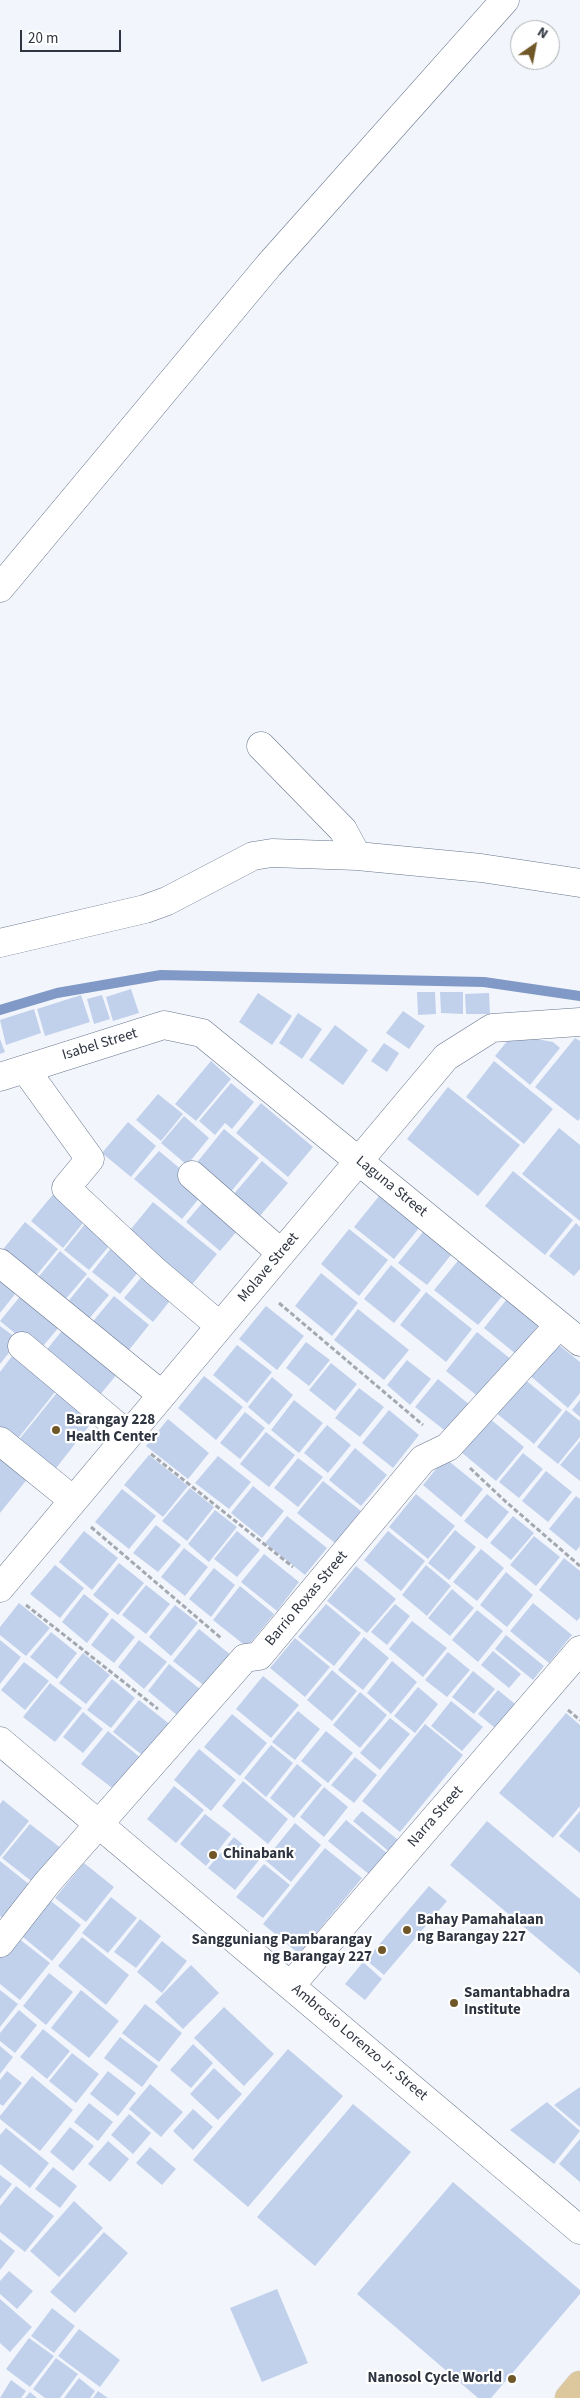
<!DOCTYPE html>
<style>
body{margin:0}
#map{position:relative;width:580px;height:2398px;overflow:hidden;background:#f2f5fb;font-family:"Source Sans 3",sans-serif}
canvas{display:block}
.north{position:absolute;left:510px;top:20px;width:50px;height:50px;box-sizing:border-box;background:#fff;border:1px solid #acaeb3;border-radius:50%;rotate:33deg;font-size:14px;font-weight:700;line-height:20px;text-align:center;color:#2f3540}
.north::after{content:'';display:block;margin:auto;width:18px;height:22px;background:#705728;clip-path:polygon(50% 0,100% 100%,50% 72%,0 100%)}
.scale{position:absolute;left:20px;top:30px;width:101px;height:22px;box-sizing:border-box;border:2px solid #2f3540;border-top:0;padding-left:6px;font-size:15px;line-height:18px;white-space:nowrap;color:#2f3540;-webkit-text-stroke:4px #fff;paint-order:stroke}
</style>
<div id="map">
<canvas width="580" height="2398"></canvas>
<div class="north">N</div>
<div class="scale">20 m</div>
</div>
<script>
const context = document.querySelector('canvas').getContext('2d');
context.lineJoin = 'round';
const toPath = rows => new Path2D(rows.map(r => 'M' + r).join(''));
function trace(path, color, width, dash) { context.strokeStyle = color; context.lineWidth = width; context.lineCap = dash ? 'butt' : 'round'; context.setLineDash(dash || []); context.stroke(path); }
function fill(path, color) { context.fillStyle = color; context.fill(path, 'evenodd'); }
function drawText(font, color, halo, rows, align = 'center') {
  context.font = font + ' "Source Sans 3",sans-serif'; context.lineWidth = 4.5; context.setLineDash([]); context.textBaseline = 'middle'; context.strokeStyle = halo; context.fillStyle = color; for (const [text, x, y, turn = 0] of rows) {
    context.save(); context.translate(x, y); context.rotate((+turn || 0) * Math.PI / 180); context.textAlign = isNaN(turn) ? turn : align; if (halo) context.strokeText(text, 0, 0); context.fillText(text, 0, 0); context.restore();
  }
}
const stream = toPath([
 [0,1010,57,993,161,975,484,982,580,996]
]);
const building = toPath([
 [131,989,139,1013,113,1021,106,997],
 [417,992,435,992,436,1014,418,1015],
 [440,992,463,992,463,1014,441,1013],
 [258,993,292,1016,272,1045,239,1022],
 [489,993,490,1014,466,1014,465,994],
 [81,995,90,1022,45,1036,37,1009],
 [102,995,110,1019,94,1024,87,999],
 [34,1009,41,1033,6,1045,0,1020],
 [403,1011,425,1026,409,1049,386,1033],
 [298,1013,322,1029,302,1059,279,1043],
 [335,1025,368,1050,343,1085,309,1060],
 [531,1038,553,1042,560,1048,530,1085,495,1056,509,1039],
 [575,1038,580,1041,580,1118,578,1121,535,1087],
 [0,1039,5,1052,0,1054],
 [384,1043,399,1053,387,1072,371,1061],
 [211,1061,231,1079,196,1121,175,1104],
 [494,1061,553,1109,524,1144,466,1097],
 [231,1083,254,1102,232,1129,225,1123,215,1135,199,1121],
 [448,1087,520,1145,478,1196,407,1139],
 [158,1094,183,1114,161,1141,136,1120],
 [261,1103,313,1147,288,1177,236,1133],
 [184,1116,209,1138,187,1165,161,1143],
 [128,1122,156,1146,131,1177,102,1153],
 [559,1128,580,1145,580,1221,522,1174],
 [224,1129,259,1158,224,1200,190,1171],
 [159,1151,206,1190,182,1219,134,1179],
 [262,1161,288,1183,253,1224,227,1202],
 [513,1171,573,1220,545,1255,485,1206],
 [384,1190,424,1222,394,1259,354,1227],
 [55,1192,87,1218,63,1248,31,1221],
 [210,1194,244,1223,220,1251,186,1222],
 [153,1202,217,1254,186,1292,122,1240],
 [90,1218,115,1239,89,1270,64,1250],
 [25,1222,58,1249,30,1283,0,1253],
 [576,1223,580,1227,580,1269,574,1276,549,1256],
 [427,1227,455,1250,427,1285,398,1263],
 [349,1229,388,1260,359,1296,321,1264],
 [116,1242,144,1265,120,1294,92,1272],
 [60,1251,87,1274,58,1308,31,1286],
 [461,1257,505,1293,478,1325,434,1290],
 [0,1265,23,1284,0,1313],
 [391,1265,421,1290,394,1323,364,1299],
 [148,1269,177,1292,153,1322,124,1298],
 [321,1273,358,1303,332,1336,295,1306],
 [88,1277,109,1295,82,1327,61,1310],
 [27,1288,65,1320,38,1352,0,1321],
 [426,1292,472,1329,446,1362,400,1325],
 [114,1296,149,1325,121,1360,85,1331],
 [507,1299,539,1325,516,1354,484,1328],
 [266,1306,304,1336,277,1370,239,1339],
 [358,1309,409,1350,384,1380,334,1340],
 [69,1322,123,1367,94,1402,40,1358],
 [0,1326,19,1340,0,1364],
 [477,1332,512,1360,480,1398,446,1371],
 [306,1342,330,1360,309,1386,286,1368],
 [555,1342,580,1362,580,1393,568,1408,528,1374],
 [237,1345,272,1372,247,1403,213,1375],
 [19,1347,63,1382,12,1446,0,1437,0,1372],
 [407,1360,431,1379,410,1405,387,1385],
 [331,1363,357,1384,335,1411,309,1390],
 [204,1376,243,1407,216,1440,178,1408],
 [272,1377,293,1395,269,1425,248,1407],
 [523,1378,562,1410,534,1444,495,1412],
 [438,1379,470,1405,448,1433,415,1407],
 [64,1384,99,1413,50,1476,13,1447],
 [359,1388,384,1407,360,1437,335,1418],
 [294,1400,323,1423,299,1453,271,1430],
 [580,1400,580,1417,572,1410],
 [389,1410,419,1435,393,1468,362,1443],
 [566,1410,580,1421,580,1437,558,1464,537,1447],
 [245,1412,265,1428,240,1459,220,1443],
 [489,1418,524,1447,496,1481,461,1452],
 [168,1419,209,1453,188,1479,146,1446],
 [327,1425,351,1445,328,1473,304,1453],
 [266,1432,295,1455,269,1487,240,1464],
 [580,1441,580,1481,560,1465],
 [0,1446,33,1472,0,1513],
 [355,1448,387,1475,361,1506,329,1480],
 [523,1453,543,1469,519,1498,499,1482],
 [149,1455,188,1486,163,1517,124,1485],
 [218,1456,251,1482,229,1509,195,1483],
 [298,1458,323,1477,298,1507,274,1488],
 [445,1458,483,1489,461,1517,423,1485],
 [546,1471,572,1492,548,1522,522,1501],
 [323,1481,361,1511,335,1543,297,1513],
 [253,1486,284,1511,262,1538,231,1513],
 [190,1488,214,1507,187,1541,162,1521],
 [122,1489,156,1516,129,1549,95,1522],
 [416,1494,455,1526,428,1559,389,1527],
 [487,1494,509,1512,487,1539,464,1521],
 [576,1496,580,1499,580,1546,576,1551,549,1529],
 [215,1510,237,1527,209,1562,188,1544],
 [287,1516,327,1548,305,1575,265,1543],
 [513,1516,534,1533,511,1560,490,1543],
 [156,1525,181,1545,158,1572,133,1553],
 [455,1530,476,1547,449,1580,428,1563],
 [84,1531,118,1558,92,1590,59,1562],
 [237,1531,260,1550,237,1577,214,1559],
 [388,1531,425,1561,401,1591,364,1560],
 [534,1536,560,1557,536,1586,510,1565],
 [184,1548,208,1567,185,1596,161,1577],
 [481,1549,504,1568,477,1601,453,1582],
 [264,1554,299,1582,277,1611,241,1582],
 [564,1558,580,1571,580,1617,577,1621,539,1590],
 [119,1563,144,1583,118,1615,93,1595],
 [55,1565,84,1588,60,1618,30,1594],
 [426,1565,451,1586,427,1616,402,1595],
 [356,1566,396,1599,367,1633,327,1601],
 [214,1568,235,1585,211,1617,189,1599],
 [506,1572,533,1595,507,1627,480,1605],
 [146,1585,170,1604,146,1634,122,1615],
 [240,1586,274,1614,247,1647,213,1620],
 [452,1589,474,1608,450,1636,428,1618],
 [84,1594,109,1614,87,1643,62,1622],
 [19,1603,50,1628,26,1656,0,1635,0,1627],
 [533,1603,572,1635,549,1663,510,1631],
 [326,1604,361,1633,334,1666,298,1637],
 [395,1604,410,1616,387,1645,371,1632],
 [175,1605,198,1623,171,1656,149,1637],
 [477,1610,503,1631,478,1662,452,1640],
 [112,1618,135,1637,114,1663,91,1645],
 [412,1621,447,1648,423,1677,389,1649],
 [199,1629,237,1660,211,1691,173,1661],
 [51,1632,77,1653,57,1679,30,1657],
 [506,1635,544,1666,533,1680,495,1649],
 [364,1637,389,1658,363,1690,338,1670],
 [295,1638,330,1667,305,1697,270,1668],
 [0,1640,21,1657,0,1684],
 [139,1640,167,1662,144,1689,118,1667],
 [493,1651,521,1674,509,1688,481,1665],
 [448,1652,470,1670,447,1697,425,1680],
 [83,1653,110,1675,86,1704,59,1683],
 [392,1661,417,1682,391,1714,367,1693],
 [24,1662,49,1681,25,1710,1,1690],
 [169,1664,206,1694,184,1721,148,1691],
 [332,1670,357,1691,332,1721,307,1700],
 [473,1671,495,1689,474,1714,452,1697],
 [263,1676,299,1705,271,1738,236,1709],
 [112,1679,135,1698,111,1728,87,1710],
 [50,1683,82,1708,55,1742,23,1717],
 [418,1687,438,1704,415,1733,394,1716],
 [498,1690,520,1708,500,1732,478,1714],
 [360,1692,387,1715,360,1748,333,1725],
 [139,1700,172,1726,146,1758,113,1732],
 [451,1701,483,1727,462,1751,431,1726],
 [298,1711,320,1729,295,1760,272,1742],
 [83,1712,103,1729,83,1753,63,1737],
 [566,1713,580,1725,580,1806,553,1838,499,1793],
 [232,1714,267,1743,240,1776,204,1747],
 [390,1718,410,1734,380,1770,360,1753],
 [425,1724,463,1755,400,1832,362,1801],
 [108,1731,142,1759,116,1791,81,1764],
 [326,1731,353,1753,328,1783,301,1761],
 [271,1745,293,1763,266,1797,244,1778],
 [199,1749,236,1780,211,1811,174,1780],
 [355,1757,377,1775,354,1803,331,1785],
 [297,1764,322,1785,294,1818,270,1798],
 [243,1781,288,1819,268,1844,222,1806],
 [174,1786,204,1810,176,1843,147,1819],
 [324,1787,348,1807,324,1837,300,1817],
 [3,1800,29,1821,0,1857,0,1804],
 [362,1811,402,1843,393,1855,353,1821],
 [580,1811,580,1853,559,1836],
 [205,1814,231,1834,206,1866,180,1844],
 [346,1820,393,1858,375,1879,328,1841],
 [487,1821,580,1899,580,1974,450,1865],
 [295,1823,321,1845,291,1882,265,1860],
 [30,1824,62,1849,35,1884,2,1858],
 [234,1837,260,1859,235,1890,208,1868],
 [325,1848,362,1878,299,1954,263,1924],
 [0,1861,35,1889,8,1922,0,1916],
 [84,1863,114,1887,86,1922,55,1898],
 [264,1864,290,1885,263,1918,236,1897],
 [429,1886,447,1901,384,1975,366,1960],
 [111,1897,137,1918,108,1953,82,1933],
 [47,1898,81,1925,52,1961,18,1933],
 [140,1919,161,1936,136,1968,114,1952],
 [13,1934,50,1963,20,2000,0,1984,0,1949],
 [82,1937,129,1975,106,2005,58,1966],
 [162,1941,187,1961,162,1993,137,1972],
 [363,1962,382,1979,365,2000,345,1984],
 [191,1965,219,1993,183,2029,155,2002],
 [49,1973,73,1992,46,2025,23,2006],
 [0,1990,18,2004,0,2027],
 [81,1990,119,2021,89,2058,51,2028],
 [145,2004,182,2033,159,2062,122,2033],
 [224,2007,274,2054,244,2086,194,2038],
 [19,2010,37,2025,15,2053,0,2041,0,2033],
 [43,2029,70,2051,47,2079,20,2057],
 [120,2037,158,2066,142,2087,104,2058],
 [193,2044,213,2063,191,2088,170,2070],
 [0,2046,13,2057,0,2074],
 [288,2049,343,2096,248,2207,193,2160],
 [72,2053,99,2074,76,2103,49,2081],
 [214,2068,242,2094,218,2120,190,2094],
 [7,2071,22,2083,3,2106,0,2104,0,2080],
 [108,2071,136,2093,118,2116,90,2094],
 [32,2076,73,2110,40,2151,0,2119,0,2116],
 [150,2084,183,2112,161,2137,129,2109],
 [580,2087,580,2127,554,2105],
 [547,2102,580,2131,554,2164,510,2130],
 [89,2103,113,2122,98,2141,74,2122],
 [353,2104,411,2152,315,2266,257,2217],
 [193,2109,213,2127,193,2150,173,2131],
 [129,2114,151,2133,133,2154,111,2135],
 [70,2127,94,2146,73,2171,50,2152],
 [6,2128,49,2163,30,2188,0,2164,0,2135],
 [580,2139,580,2182,559,2164],
 [108,2141,129,2159,110,2182,88,2164],
 [150,2147,176,2169,162,2185,136,2163],
 [53,2167,77,2186,60,2208,35,2189],
 [0,2175,12,2184,0,2199],
 [453,2182,580,2290,580,2294,491,2398,478,2398,357,2294],
 [16,2186,54,2216,25,2252,0,2232,0,2206],
 [74,2201,103,2228,59,2277,30,2251],
 [104,2232,128,2253,75,2313,50,2292],
 [0,2239,15,2251,0,2270],
 [9,2271,33,2291,17,2309,0,2294,0,2281],
 [277,2289,308,2363,262,2382,230,2308],
 [0,2299,32,2327,10,2352,0,2343],
 [52,2308,75,2326,54,2353,31,2336],
 [79,2329,120,2360,100,2387,58,2356],
 [29,2338,54,2356,30,2387,6,2369],
 [56,2358,78,2374,60,2398,45,2398,33,2389],
 [79,2378,95,2391,90,2398,64,2398],
 [11,2380,26,2391,21,2398,0,2398],
 [98,2391,108,2398,93,2398],
 [30,2392,37,2398,25,2398]
]);
const path = toPath([
 [279,1303,423,1425],
 [151,1454,293,1567],
 [470,1468,505,1501,580,1566],
 [91,1527,221,1638],
 [26,1605,158,1709],
 [568,1710,580,1720]
]);
const minor = toPath([
 [0,588,269,265,505,0],
 [261,746,343,830,357,856,481,868,580,883],
 [0,943,145,909,167,901,253,856,272,853,357,856],
 [25,1069,90,1159,66,1188,155,1271,220,1326],
 [0,1077,164,1025,202,1033,580,1342],
 [192,1175,281,1253],
 [0,1263,162,1395],
 [22,1346,128,1435],
 [0,1441,73,1500],
 [0,1588,446,1057,492,1028,580,1022],
 [0,1741,580,2230],
 [0,1943,47,1883,245,1658,259,1656,423,1459,448,1447,559,1325],
 [291,1985,580,1650]
]);
const major = toPath([
 [569,2398,580,2385]
]);
const markers = [
 [56,1430,5,"#705728"],
 [213,1855,5,"#705728"],
 [407,1930,5,"#705728"],
 [382,1950,5,"#705728"],
 [454,2003,5,"#705728"],
 [512,2379,5,"#705728"]
];
const streetNames = [
 ["Isabel Street",100,1045,-17],
 ["Laguna Street",391,1187,39],
 ["Molave Street",269,1268,-50],
 ["Barrio Roxas Street",307,1599,-50],
 ["Narra Street",436,1817,-49],
 ["Ambrosio Lorenzo Jr. Street",359,2043,40]
];
const poiNames = [
 ["Barangay 228",66,1421],
 ["Health Center",66,1438],
 ["Chinabank",223,1855],
 ["Bahay Pamahalaan",417,1921],
 ["ng Barangay 227",417,1938],
 ["Sangguniang Pambarangay",372,1941,"right"],
 ["ng Barangay 227",372,1958,"right"],
 ["Samantabhadra",464,1994],
 ["Institute",464,2011],
 ["Nanosol Cycle World",502,2379,"right"]
];
trace(stream, '#8099c6', 10);
fill(building, '#c1d1ec');
trace(minor, '#68768e', 29);
trace(major, '#d1d3d5', 29);
trace(path, '#a4a8b0', 3, [5, 2.5]);
trace(minor, '#fff', 28);
trace(major, '#ddc79d', 28);
for (const [x, y, r, color] of markers) { const dot = new Path2D(); dot.arc(x, y, r, 0, 2 * Math.PI); context.fillStyle = color; context.fill(dot); trace(dot, '#fff', 2); }
drawText('15px', '#2f3540', '#fff', streetNames);
drawText('bold 15px', '#2f3540', '#fff', poiNames, 'left');
</script>
